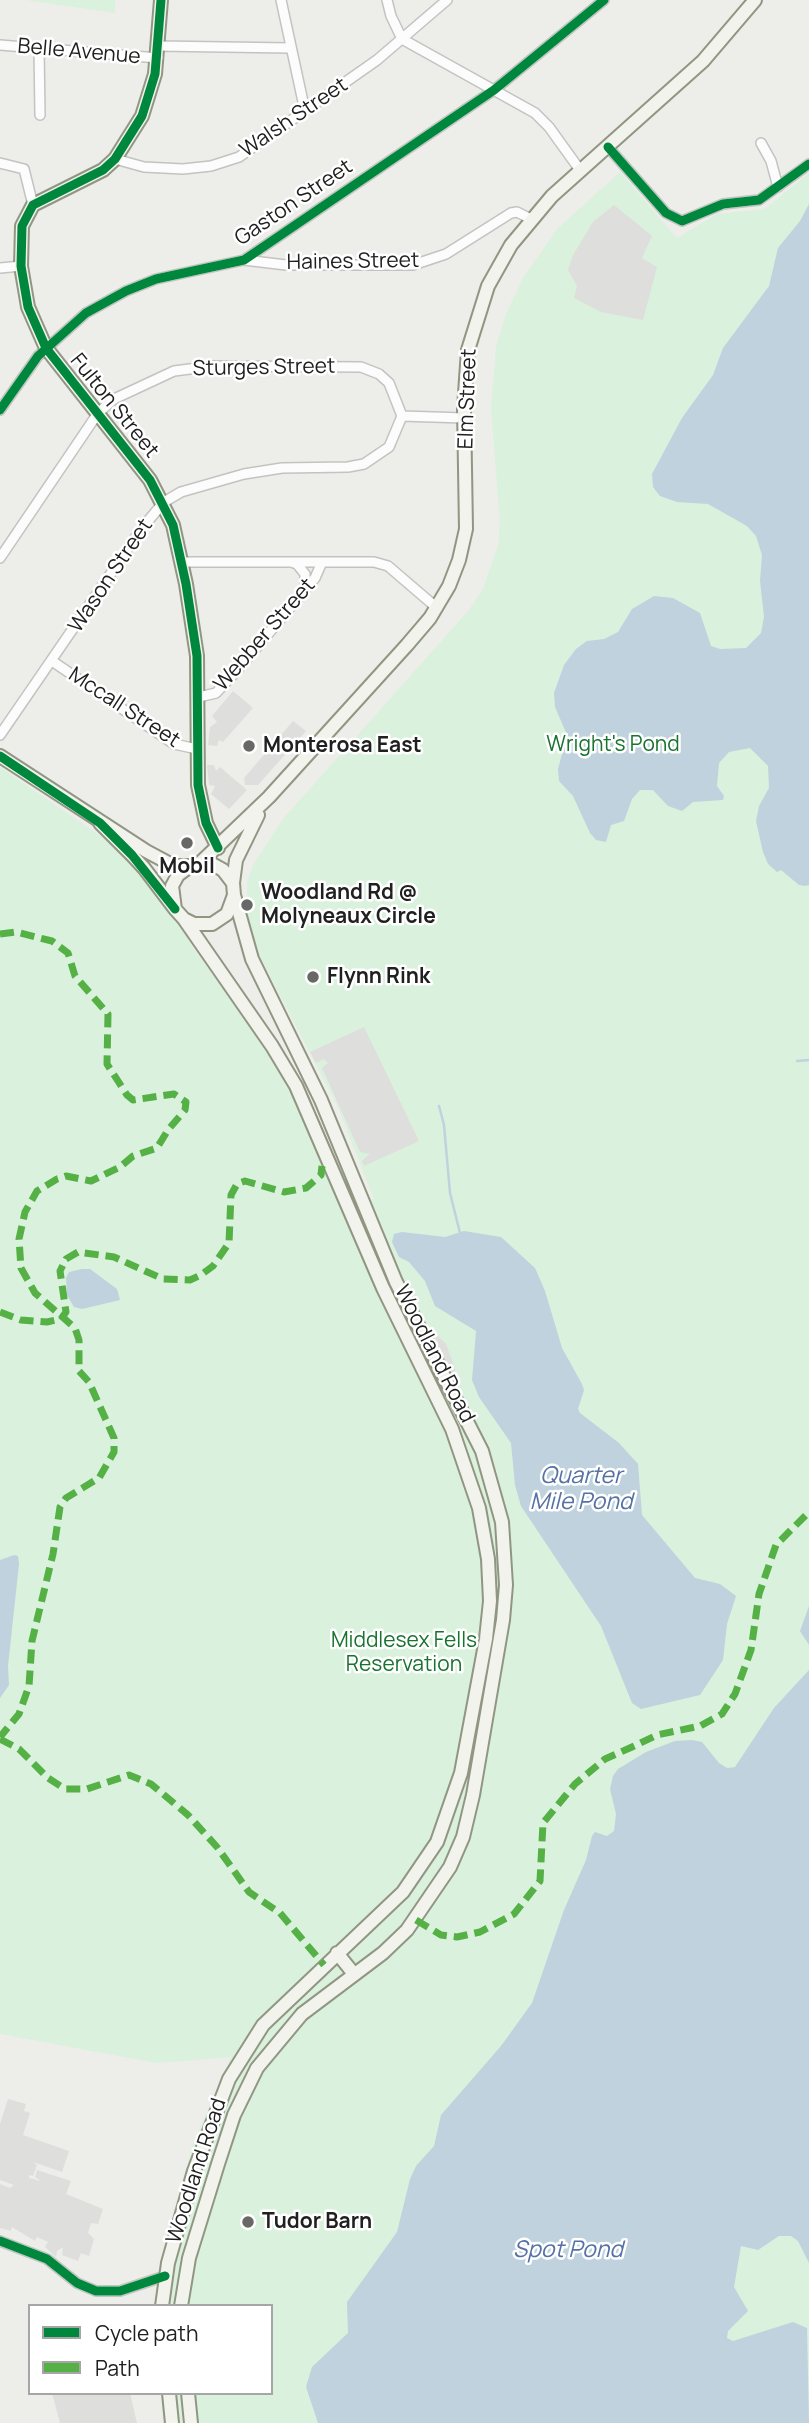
<!DOCTYPE html>
<style>
body{margin:0}
#map{position:relative;width:809px;height:2423px;overflow:hidden;background:#edede9;font-family:Manrope,sans-serif}
canvas{display:block}
.legend{position:absolute;left:28px;top:2304px;width:245px;height:91px;box-sizing:border-box;background:#fff;border:2px solid #a6a6a6;margin:0;padding:9px 12px;list-style:none;font-size:21px;color:#202020}
.legend li{display:flex;align-items:center;gap:14px;height:35px}
.legend b{width:35px;border:2px solid #a6a6a6}
</style>
<div id="map">
<canvas width="809" height="2423"></canvas>
<ul class="legend">
<li><b style="height:9px;background:#00873e"></b>Cycle path</li>
<li><b style="height:9px;background:#55b145"></b>Path</li>
</ul>
</div>
<script>
const context = document.querySelector('canvas').getContext('2d');
context.lineJoin = 'round';
function fill(path, color) { context.fillStyle = color; context.fill(path, 'evenodd'); }
const toPath = rows => new Path2D(rows.map(r => 'M' + r).join(''));
function trace(path, color, width, dash) { context.strokeStyle = color; context.lineWidth = width; context.lineCap = dash ? 'butt' : 'round'; context.setLineDash(dash || []); context.stroke(path); }
function drawText(font, color, halo, rows, align = 'center') {
  context.font = font + ' Manrope,sans-serif'; context.lineWidth = 5; context.setLineDash([]); context.textBaseline = 'middle'; context.strokeStyle = halo; context.fillStyle = color; for (const [text, x, y, turn = 0] of rows) {
    context.save(); context.translate(x, y); context.rotate((+turn || 0) * Math.PI / 180); context.textAlign = isNaN(turn) ? turn : align; if (halo) context.strokeText(text, 0, 0); context.fillText(text, 0, 0); context.restore();
  }
}
const park = toPath([
 [26,0,115,0,115,13],
 [620,172,677,238,717,214,765,209,809,173,809,2423,163,2423,161,2393,271,2393,271,2306,154,2306,161,2262,193,2144,231,2057,157,2063,0,2034,0,767,125,853,154,887,196,952,267,1049,305,1120,340,1205,374,1199,337,1105,259,955,247,913,247,881,254,864,282,820,469,610,483,589,498,545,500,523,491,408,496,347,506,314,523,278,558,228]
]);
const parking = toPath([
 [614,205,652,236,642,258,657,267,643,320,601,312,574,298,577,286,568,270,573,255,593,222],
 [233,691,253,708,223,742,219,740,217,746,208,745,210,727,217,722,212,716],
 [293,721,306,731,258,785,245,785,244,778],
 [207,765,214,765,216,771,220,767,247,790,229,809,211,794,215,786,209,785],
 [364,1027,419,1141,364,1166,362,1161,370,1154,360,1152,322,1068,328,1063,324,1059,316,1063,310,1052],
 [426,1324,446,1344,457,1374,454,1383],
 [8,2099,26,2104,24,2111,30,2113,23,2135,69,2151,62,2172,33,2162,37,2165,33,2176,29,2175,29,2178,41,2181,35,2177,37,2170,71,2181,66,2194,103,2209,98,2224,91,2223,88,2233,94,2239,89,2256,81,2253,78,2261,62,2255,63,2247,57,2251,56,2257,45,2247,48,2242,37,2237,35,2241,12,2227,11,2231,0,2228,0,2184,10,2188,14,2185,0,2180,0,2124],
 [52,2393,130,2393,137,2423,60,2423]
]);
const water = toPath([
 [809,204,809,885,805,886,799,885,781,870,777,872,768,864,763,852,756,821,759,806,769,788,768,766,750,748,729,752,719,763,717,786,724,796,723,800,693,802,682,811,668,806,653,790,640,790,632,799,624,821,611,825,606,842,596,840,590,833,573,796,559,781,558,769,567,735,555,707,554,693,564,665,576,649,587,641,604,639,618,632,632,609,654,596,673,598,700,613,711,646,720,649,746,648,761,633,764,617,760,581,762,555,756,536,747,526,708,504,677,502,660,496,653,487,652,474,682,418,713,375,723,348,769,286,778,248,800,221],
 [464,1231,501,1237,535,1268,545,1291,562,1348,582,1384,584,1390,578,1409,580,1413,619,1443,638,1464,642,1515,695,1578,720,1584,736,1596,727,1624,723,1660,700,1695,641,1709,632,1703,601,1626,521,1506,515,1485,511,1443,479,1397,472,1380,476,1331,435,1306,425,1281,409,1262,399,1257,392,1242,394,1234,402,1232,445,1237],
 [82,1269,90,1269,117,1289,120,1300,82,1309,74,1307,67,1295,66,1278,69,1272],
 [14,1555,18,1556,19,1564,8,1666,9,1685,0,1698,0,1560],
 [809,1606,809,1645,800,1631],
 [809,1670,809,2263,798,2241,791,2236,779,2236,758,2250,741,2246,734,2287,748,2311,728,2331,727,2338,733,2341,793,2322,807,2328,809,2423,318,2423,306,2387,312,2367,348,2333,347,2302,397,2232,410,2179,416,2166,434,2146,441,2115,501,2046,532,2003,564,1910,586,1860,592,1836,595,1832,607,1836,614,1831,616,1814,610,1789,613,1776,618,1769,646,1752,675,1741,692,1740,702,1742,719,1763,727,1768,735,1767,774,1708]
]);
const stream = toPath([
 [797,1061,809,1060],
 [439,1106,444,1125,450,1193,460,1233]
]);
const street = toPath([
 [281,0,305,111],
 [387,0,391,16,402,39,535,113,549,127,580,170],
 [0,45,158,58],
 [158,46,290,48],
 [39,49,40,115],
 [761,143,771,161,778,187],
 [608,147,666,213,682,221,723,204,759,200,809,164],
 [115,159,144,167,183,169,211,166,239,157,377,60,447,0],
 [0,163,24,169,33,205],
 [244,260,286,265,413,265,446,254,511,213,517,212,531,219],
 [0,268,21,266],
 [0,410,38,356,86,313,126,291,156,279,244,260,494,90,604,0],
 [0,558,98,413,114,399,174,371,213,366,361,367,379,374,389,383,402,416,464,418],
 [182,562,374,562,388,566,437,608],
 [291,562,297,564,305,574,305,589],
 [52,661,174,744,197,749],
 [199,697,216,693,242,665,315,578,322,562],
 [0,735,142,528,164,502,181,492,244,474,282,468,348,467,364,464,389,447,402,416],
 [0,2241,47,2259,77,2283,96,2291,120,2291,165,2276]
]);
const secondary = toPath([
 [161,0,155,74,142,116,115,159,103,170,33,205,22,226,21,266,28,307,46,348,150,480,173,525,186,584,197,656,198,785,206,823,218,848],
 [0,756,146,851,174,866,190,866],
 [100,823,132,855,144,868,175,909,184,919,194,924,212,924,227,914,234,895,233,883,223,870,214,865,190,866,178,875,172,886,175,909],
 [200,863,269,797,407,645,430,618,449,586,459,560,466,529,464,408,468,350,488,286,511,245,552,196,703,61,755,0],
 [233,883,236,860,258,815],
 [337,1953,354,1974],
 [162,2306,168,2263,194,2171,229,2079,263,2025,403,1892,437,1842,461,1773,486,1639,490,1601,488,1559,479,1508,452,1429,383,1288,296,1086,272,1046,184,919],
 [181,2306,189,2258,218,2164,234,2115,257,2068,302,2014,383,1953,407,1930,450,1867,463,1837,473,1795,503,1620,506,1585,502,1522,482,1451,396,1282,321,1100,252,959,234,895],
 [169,2393,172,2423],
 [188,2393,191,2423]
]);
const quiet = toPath([
 [0,934,16,932,52,941,68,953,75,976,108,1014,107,1064,127,1095,133,1100,174,1094,186,1102,185,1110,168,1130,157,1148,133,1156,120,1167,91,1181,66,1176,57,1179,37,1191,25,1212,19,1239,21,1268,35,1293,75,1328,79,1340,79,1371,89,1382,114,1438,114,1452,99,1478,66,1498,60,1507,53,1554,32,1641,29,1686,19,1714,0,1737],
 [0,1312,21,1320,47,1322,61,1319,66,1312,60,1271,66,1259,78,1252,114,1257,163,1279,190,1280,201,1275,213,1266,229,1243,231,1195,237,1184,245,1181,284,1192,306,1188,321,1175,322,1166],
 [0,1739,19,1749,48,1778,65,1789,87,1789,129,1775,151,1784,188,1815,217,1847,249,1892,280,1913,324,1965],
 [416,1920,441,1935,457,1937,480,1932,514,1914,540,1881,543,1823,575,1784,605,1759,632,1747,657,1735,700,1726,722,1714,735,1694,751,1650,759,1594,776,1545,809,1512]
]);
const cycleway = toPath([
 [161,0,155,74,142,116,115,159,103,170,33,205,22,226,21,266,28,307,46,348,150,480,173,525,186,584,197,656,198,785,206,823,218,848],
 [608,147,666,213,682,221,723,204,759,200,809,164],
 [0,410,38,356,86,313,126,291,156,279,244,260,494,90,604,0],
 [0,756,100,823,132,855,175,909],
 [0,2241,47,2259,77,2283,96,2291,120,2291,165,2276]
]);
const markers = [
 [249,746,7,"#686866"],
 [187,843,7,"#686866"],
 [247,905,7,"#686866"],
 [313,977,7,"#686866"],
 [248,2222,7,"#686866"]
];
const streetNames = [
 ["Belle Avenue",79,52,5],
 ["Walsh Street",294,118,-34],
 ["Gaston Street",294,203,-34],
 ["Haines Street",353,262,-1],
 ["Sturges Street",264,368,-1],
 ["Elm Street",468,399,-88],
 ["Fulton Street",114,406,51],
 ["Wason Street",111,576,-56],
 ["Webber Street",265,635,-49],
 ["Mccall Street",124,708,33],
 ["Woodland Road",434,1354,63],
 ["Woodland Road",197,2171,-72]
];
const parkNames = [
 ["Wright's Pond",613,745],
 ["Middlesex Fells",404,1641],
 ["Reservation",404,1665]
];
const poiNames = [
 ["Monterosa East",263,746],
 ["Mobil",187,867,"center"],
 ["Woodland Rd @",261,893],
 ["Molyneaux Circle",261,917],
 ["Flynn Rink",327,977],
 ["Tudor Barn",262,2222]
];
const waterNames = [
 ["Quarter",581,1477],
 ["Mile Pond",581,1503],
 ["Spot Pond",568,2251]
];
fill(park, '#daf1dd');
fill(parking, '#dededc');
fill(water, '#c0d2dd');
trace(stream, '#c0d2dd', 2.5);
trace(street, '#c3c3c1', 12);
trace(secondary, '#919683', 16);
trace(street, '#fcfcfc', 9);
trace(secondary, '#f1f3ec', 12);
trace(quiet, '#55b145', 7, [14, 7]);
trace(cycleway, '#00873e', 9);
for (const [x, y, r, color] of markers) { const dot = new Path2D(); dot.arc(x, y, r, 0, 2 * Math.PI); context.fillStyle = color; context.fill(dot); trace(dot, '#fff', 2.5); }
drawText('21px', '#202020', '#fff', streetNames);
drawText('21px', '#18732e', '#fff', parkNames);
drawText('bold 21px', '#202020', '#fff', poiNames, 'left');
drawText('italic 23px', '#5672a5', '#fff', waterNames);
</script>
